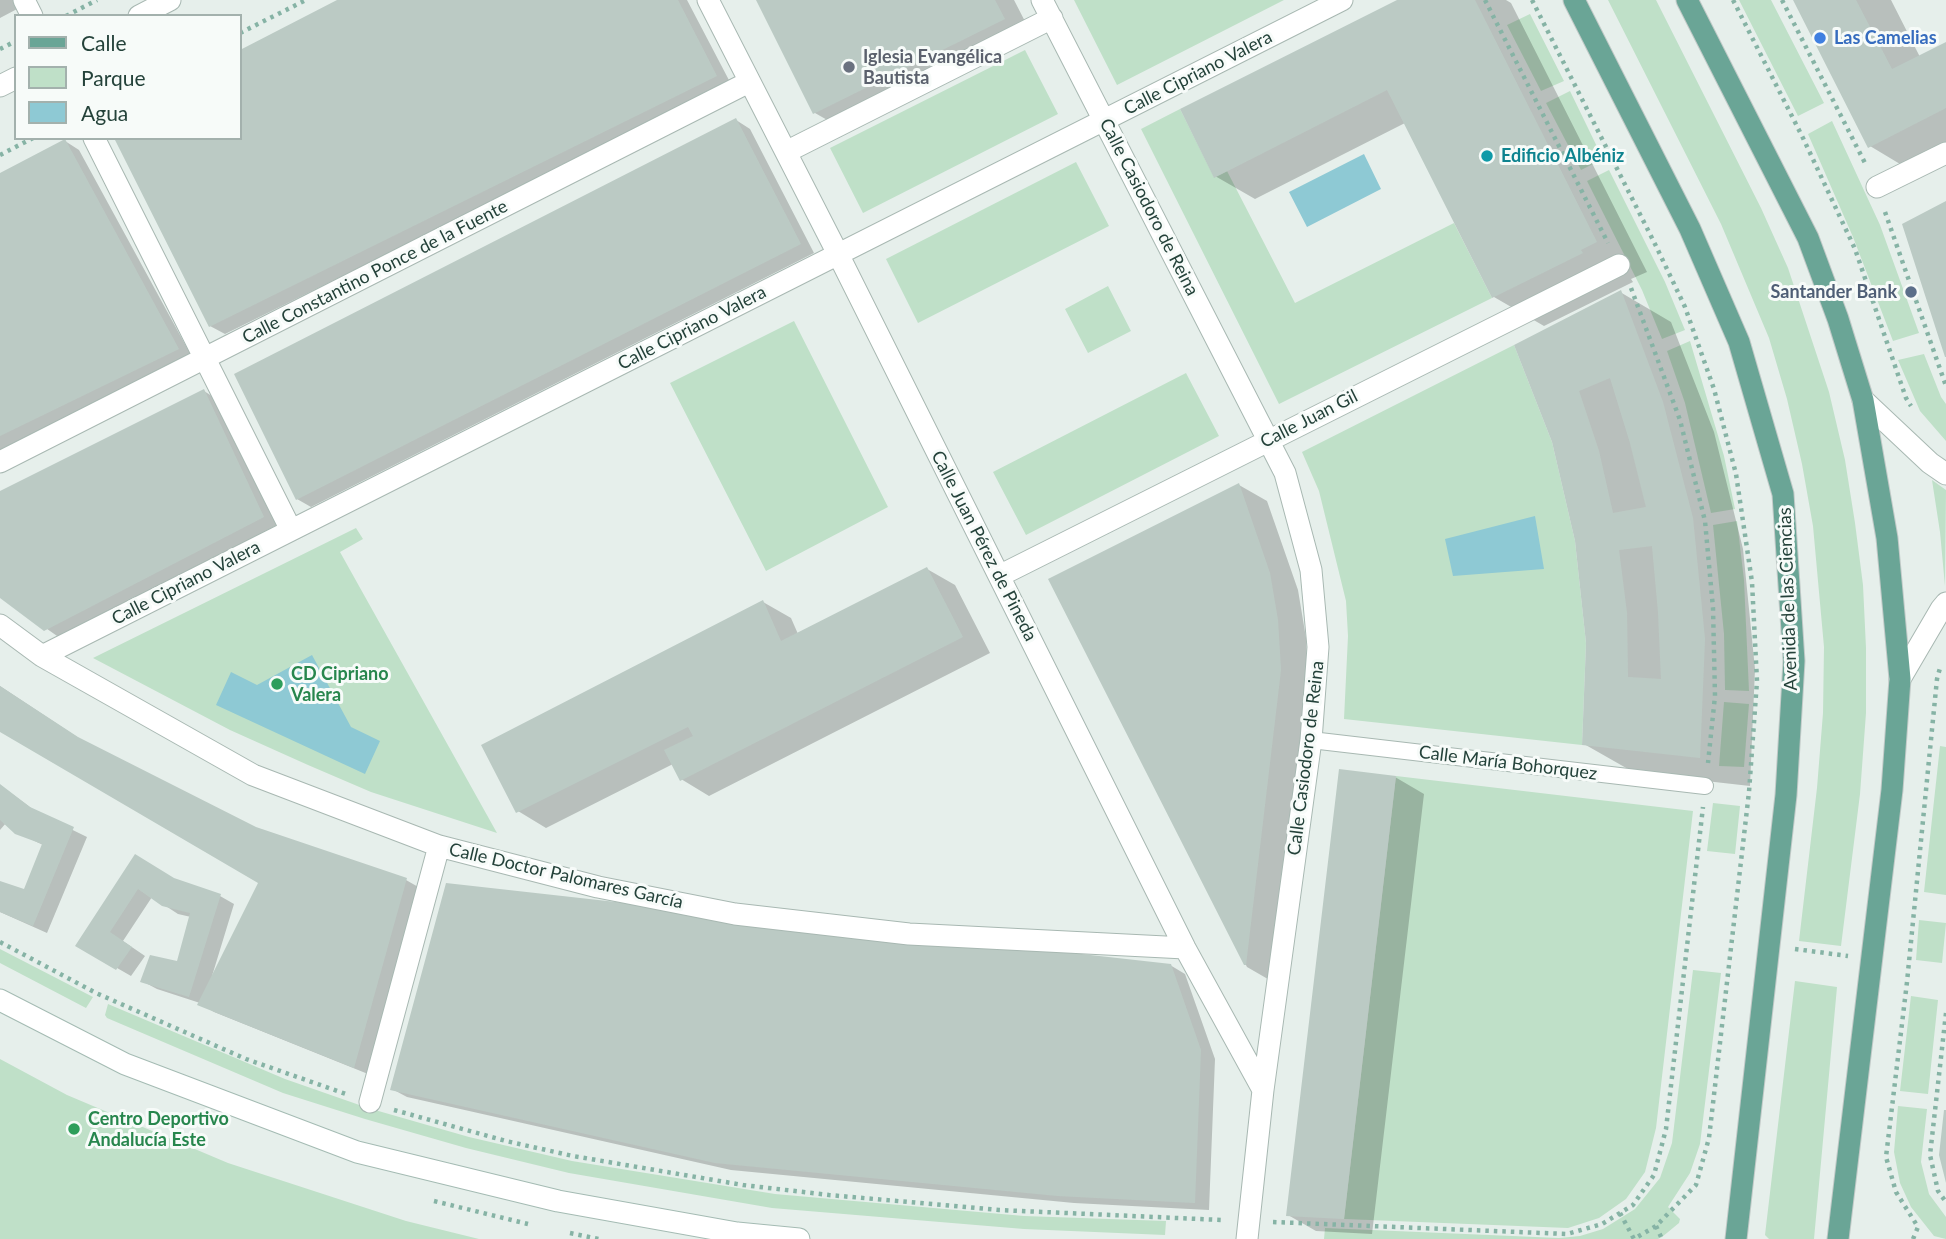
<!DOCTYPE html>
<meta charset="utf-8">
<style>
body{margin:0}
#map{position:relative;width:1946px;height:1239px;overflow:hidden;background:#e6efeb;font-family:Lato,sans-serif}
canvas{display:block}
.legend{position:absolute;left:14px;top:14px;width:228px;height:126px;box-sizing:border-box;background:#f7fbf9;border:2px solid #a3b1ad;margin:0;padding:9px 12px;list-style:none;font-size:21px;color:#24423a}
.legend li{display:flex;align-items:center;gap:14px;height:35px}
.legend b{width:35px;border:2px solid #a3b1ad}
</style>
<div id="map">
<canvas width="1946" height="1239"></canvas>
<ul class="legend">
<li><b style="height:9px;background:#6aa596"></b>Calle</li>
<li><b style="height:19px;background:#bfe0c8"></b>Parque</li>
<li><b style="height:19px;background:#8ec9d4"></b>Agua</li>
</ul>
</div>
<script>
const context = document.querySelector('canvas').getContext('2d');
context.lineJoin = 'round';
function fill(path, color) { context.fillStyle = color; context.fill(path, 'evenodd'); }
const toPath = rows => new Path2D(rows.map(r => 'M' + r).join(''));
function trace(path, color, width, dash) { context.strokeStyle = color; context.lineWidth = width; context.lineCap = dash ? 'butt' : 'round'; context.setLineDash(dash || []); context.stroke(path); }
function drawText(font, color, halo, rows, align = 'center') {
  context.font = font + ' Lato,sans-serif'; context.lineWidth = 6; context.setLineDash([]); context.textBaseline = 'middle'; context.strokeStyle = halo; context.fillStyle = color; for (const [text, x, y, turn = 0] of rows) {
    context.save(); context.translate(x, y); context.rotate((+turn || 0) * Math.PI / 180); context.textAlign = isNaN(turn) ? turn : align; if (halo) context.strokeText(text, 0, 0); context.fillText(text, 0, 0); context.restore();
  }
}
const green = toPath([
 [1074,0,1284,0,1117,85],
 [1608,0,1656,0,1761,208,1788,268,1829,392,1845,460,1855,523,1863,585,1866,648,1866,713,1860,794,1841,946,1799,941,1817,788,1823,713,1824,647,1813,526,1802,464,1787,399,1769,338,1721,224],
 [1739,0,1771,0,1824,103,1798,116],
 [1530,14,1564,81,1541,91,1507,25],
 [1025,50,1058,114,863,213,830,148],
 [1570,91,1603,159,1581,170,1546,103],
 [1180,109,1214,177,1227,171,1295,303,1454,223,1492,298,1279,404,1141,129],
 [1832,121,1880,225,1919,333,1893,341,1853,237,1808,134],
 [1076,162,1109,226,918,323,886,259],
 [1609,170,1665,282,1685,330,1662,339,1642,290,1587,181],
 [1108,286,1131,331,1088,353,1065,309],
 [794,321,888,507,766,571,670,383],
 [1690,341,1724,456,1735,509,1711,513,1685,403,1667,351],
 [1514,345,1552,442,1575,541,1586,643,1582,745,1344,719,1348,636,1346,601,1319,491,1302,452],
 [1924,354,1941,397,1946,404,1946,441,1920,411,1898,360],
 [1186,373,1219,436,1026,535,993,472],
 [1932,480,1946,490,1945,586,1940,532],
 [1737,521,1744,580,1749,691,1725,690,1724,634,1713,525],
 [356,528,363,539,340,552,497,833,371,792,308,765,230,730,93,658],
 [1724,702,1749,704,1744,767,1719,766],
 [1940,746,1946,747,1946,895,1924,892],
 [1396,776,1693,811,1656,1128,1645,1172,1626,1199,1599,1218,1568,1228,1344,1219],
 [1713,803,1740,806,1735,854,1707,851],
 [1919,920,1946,923,1942,963,1916,960],
 [0,949,93,997,86,1008,0,963],
 [1693,970,1721,973,1700,1144,1690,1173,1668,1207,1680,1219,1679,1223,1662,1237,1658,1239,1324,1239,1325,1228,1559,1238,1580,1236,1603,1229,1635,1209,1660,1178,1672,1143],
 [1795,981,1837,987,1814,1239,1769,1239,1765,1235],
 [1911,996,1938,1000,1928,1094,1900,1091],
 [108,1004,285,1079,368,1108,469,1137,572,1161,775,1194,1024,1216,1166,1221,1165,1235,1024,1229,772,1208,569,1173,466,1148,365,1119,283,1093,107,1018,105,1015],
 [0,1059,67,1095,228,1163,406,1221,479,1239,0,1239],
 [1898,1106,1927,1109,1921,1162,1929,1194,1946,1217,1946,1239,1934,1236,1911,1207,1900,1183,1894,1152]
]);
const water = toPath([
 [1364,154,1381,189,1307,227,1289,192],
 [1535,516,1544,569,1453,576,1445,539],
 [312,655,351,727,380,741,365,774,216,705,231,672,257,685]
]);
const shadow = toPath([
 [0,0,15,0,19,8,0,18],
 [341,0,687,0,731,84,225,334,210,326,240,138,240,52],
 [758,0,1014,0,1032,35,843,129,815,113],
 [1401,0,1506,0,1511,3,1647,272,1631,279,1633,282,1544,326,1494,297,1405,123,1255,199,1215,176],
 [1795,0,1891,0,1920,57,1946,44,1946,163,1920,176,1870,146],
 [736,120,750,129,814,253,311,507,297,499],
 [65,141,79,150,192,357,0,451,0,175],
 [1620,292,1671,322,1714,432,1743,549,1755,669,1750,786,1635,773,1584,744,1588,643,1577,540,1554,442],
 [204,391,218,400,277,525,60,638,0,596,0,493],
 [1239,485,1267,501,1298,590,1306,638,1308,687,1273,982,1247,967,1051,580],
 [927,569,955,585,990,653,709,796,681,779,673,764,546,828,518,811,763,602,791,618,798,634],
 [0,686,86,743,255,829,406,880,420,888,368,1074,214,1012,200,1003,157,989,142,981,178,963,191,917,178,914,152,897,123,941,145,956,131,976,77,945,136,856,176,881,220,896,234,904,212,976,261,883,0,730],
 [1395,777,1424,794,1372,1234,1316,1231,1288,1215],
 [0,785,38,813,87,837,47,933,0,912,0,883,25,892,43,845,16,832,6,823,0,830],
 [1170,965,1185,974,1215,1059,1209,1210,1074,1203,731,1170,407,1097,392,1089]
]);
const building = toPath([
 [337,0,678,0,717,76,209,327,114,138,240,138,240,50],
 [756,0,995,0,1005,19,813,114],
 [1397,0,1475,0,1597,242,1581,250,1583,253,1492,298,1387,90,1214,178,1180,109],
 [1793,0,1856,0,1892,69,1946,42,1946,108,1868,148],
 [736,118,801,244,296,500,234,374],
 [65,139,179,349,0,436,0,173],
 [1946,201,1946,357,1945,357,1902,224],
 [1621,290,1663,402,1693,518,1705,639,1700,758,1582,745,1586,643,1575,541,1552,442,1514,345],
 [1610,378,1630,443,1646,507,1613,513,1599,451,1579,391],
 [1652,546,1658,612,1661,679,1628,677,1627,613,1619,550],
 [204,389,264,517,44,631,0,598,0,491],
 [1239,483,1270,573,1278,620,1281,670,1246,965,1244,965,1048,579],
 [927,567,963,637,680,781,664,750,693,736,688,727,516,813,481,745,763,600,781,641],
 [0,686,78,737,256,827,407,878,354,1068,197,1005,258,883,0,732],
 [1339,769,1396,776,1344,1219,1286,1216],
 [0,784,30,807,74,827,33,926,0,912,0,881,24,889,42,844,15,834,0,820],
 [135,854,174,878,221,894,189,997,140,982,150,955,177,961,190,913,162,906,138,889,110,932,132,947,116,970,75,946],
 [446,883,1171,964,1201,1050,1195,1203,1058,1196,715,1163,390,1090],
 [1944,1110,1946,1110,1946,1183,1939,1155]
]);
const path = toPath([
 [1485,0,1608,243],
 [1532,0,1656,246,1685,307,1714,389,1736,474,1752,582,1757,681,1749,792,1709,1138,1696,1185,1656,1226,1634,1239],
 [1733,0,1803,138,1855,249,1906,398,1911,406],
 [1782,0,1866,165],
 [66,16,97,0],
 [240,33,306,0],
 [0,49,16,41],
 [0,155,33,138],
 [1885,212,1946,386],
 [1631,288,1680,420,1705,521,1713,608,1715,696,1708,763],
 [0,942,96,993,246,1059,346,1094],
 [1795,949,1848,956],
 [1946,1013,1930,1155,1938,1191,1946,1202],
 [394,1110,506,1141,573,1156,743,1185,829,1195,999,1210,1222,1220],
 [434,1201,528,1224],
 [1620,1213,1634,1239],
 [1273,1222,1567,1234,1602,1224,1633,1205,1654,1175,1666,1129,1703,807],
 [1656,1226,1662,1239],
 [570,1233,599,1239],
 [1913,1239,1918,1227,1896,1192,1886,1157,1907,982,1937,679,1940,668]
]);
const lane = toPath([
 [1311,740,1705,786]
]);
const street = toPath([
 [24,0,32,16],
 [708,0,838,254,1185,948,1263,1090],
 [1042,0,1285,473,1311,570,1318,647,1311,740,1263,1090,1247,1239],
 [139,16,170,0],
 [0,86,16,78],
 [94,138,291,530],
 [786,152,1052,18],
 [1877,187,1946,153],
 [1863,400,1930,463,1946,474],
 [0,462,749,82],
 [999,576,1619,265],
 [0,625,42,656,253,775,439,846,598,887,735,914,909,934,1185,948],
 [42,656,1342,0],
 [1900,679,1941,609,1946,603],
 [370,1102,439,846]
]);
const secondary = toPath([
 [0,1000,125,1064,357,1152,558,1201,737,1233,799,1239]
]);
const primary = toPath([
 [1574,0,1690,229,1739,342,1783,494,1794,661,1786,795,1736,1239],
 [1687,0,1808,238,1838,319,1863,400,1887,538,1900,679,1892,790,1838,1239]
]);
const markers = [
 [1820,38,7,"#3f7fe0"],
 [849,67,7,"#6b7280"],
 [1487,156,7,"#0f9aa8"],
 [1911,292,7,"#5c6f8a"],
 [277,684,7,"#2e9e5b"],
 [74,1129,7,"#2e9e5b"]
];
const shopNames = [
 ["Las Camelias",1834,38]
];
const worshipNames = [
 ["Iglesia Evangélica",863,57],
 ["Bautista",863,78]
];
const streetNames = [
 ["Calle Cipriano Valera",1198,73,-27],
 ["Calle Casiodoro de Reina",1149,207,63],
 ["Calle Constantino Ponce de la Fuente",375,272,-27],
 ["Calle Cipriano Valera",692,328,-27],
 ["Calle Juan Gil",1309,419,-27],
 ["Calle Juan Pérez de Pineda",984,546,63],
 ["Calle Cipriano Valera",186,583,-27],
 ["Avenida de las Ciencias",1788,599,-92],
 ["Calle Casiodoro de Reina",1306,758,-83],
 ["Calle María Bohorquez",1508,763,7],
 ["Calle Doctor Palomares García",566,876,13]
];
const cultureNames = [
 ["Edificio Albéniz",1501,156]
];
const serviceNames = [
 ["Santander Bank",1897,292]
];
const leisureNames = [
 ["CD Cipriano",291,674],
 ["Valera",291,695],
 ["Centro Deportivo",88,1119],
 ["Andalucía Este",88,1140]
];
fill(green, '#bfe0c8');
fill(water, '#8ec9d4');
fill(shadow, '#0003');
fill(building, '#bbcac4');
trace(lane, '#a8b8b2', 18);
trace(street, '#a8b8b2', 23);
trace(secondary, '#a4bbb3', 23);
trace(primary, '#c2cac8', 23);
trace(path, '#86b3a5', 4.5, [3.5, 5]);
trace(lane, '#fff', 16);
trace(street, '#fff', 21);
trace(secondary, '#fff', 21);
trace(primary, '#6aa596', 21);
for (const [x, y, r, color] of markers) { const dot = new Path2D(); dot.arc(x, y, r, 0, 2 * Math.PI); context.fillStyle = color; context.fill(dot); trace(dot, '#f7fbf9', 2.5); }
drawText('bold 18px', '#366cbe', '#f7fbf9', shopNames, 'left');
drawText('bold 18px', '#5b616d', '#f7fbf9', worshipNames, 'left');
drawText('18px', '#24423a', '#f7fbf9', streetNames);
drawText('bold 18px', '#0d838f', '#f7fbf9', cultureNames, 'left');
drawText('bold 18px', '#4e5e75', '#f7fbf9', serviceNames, 'right');
drawText('bold 18px', '#27864d', '#f7fbf9', leisureNames, 'left');
</script>
